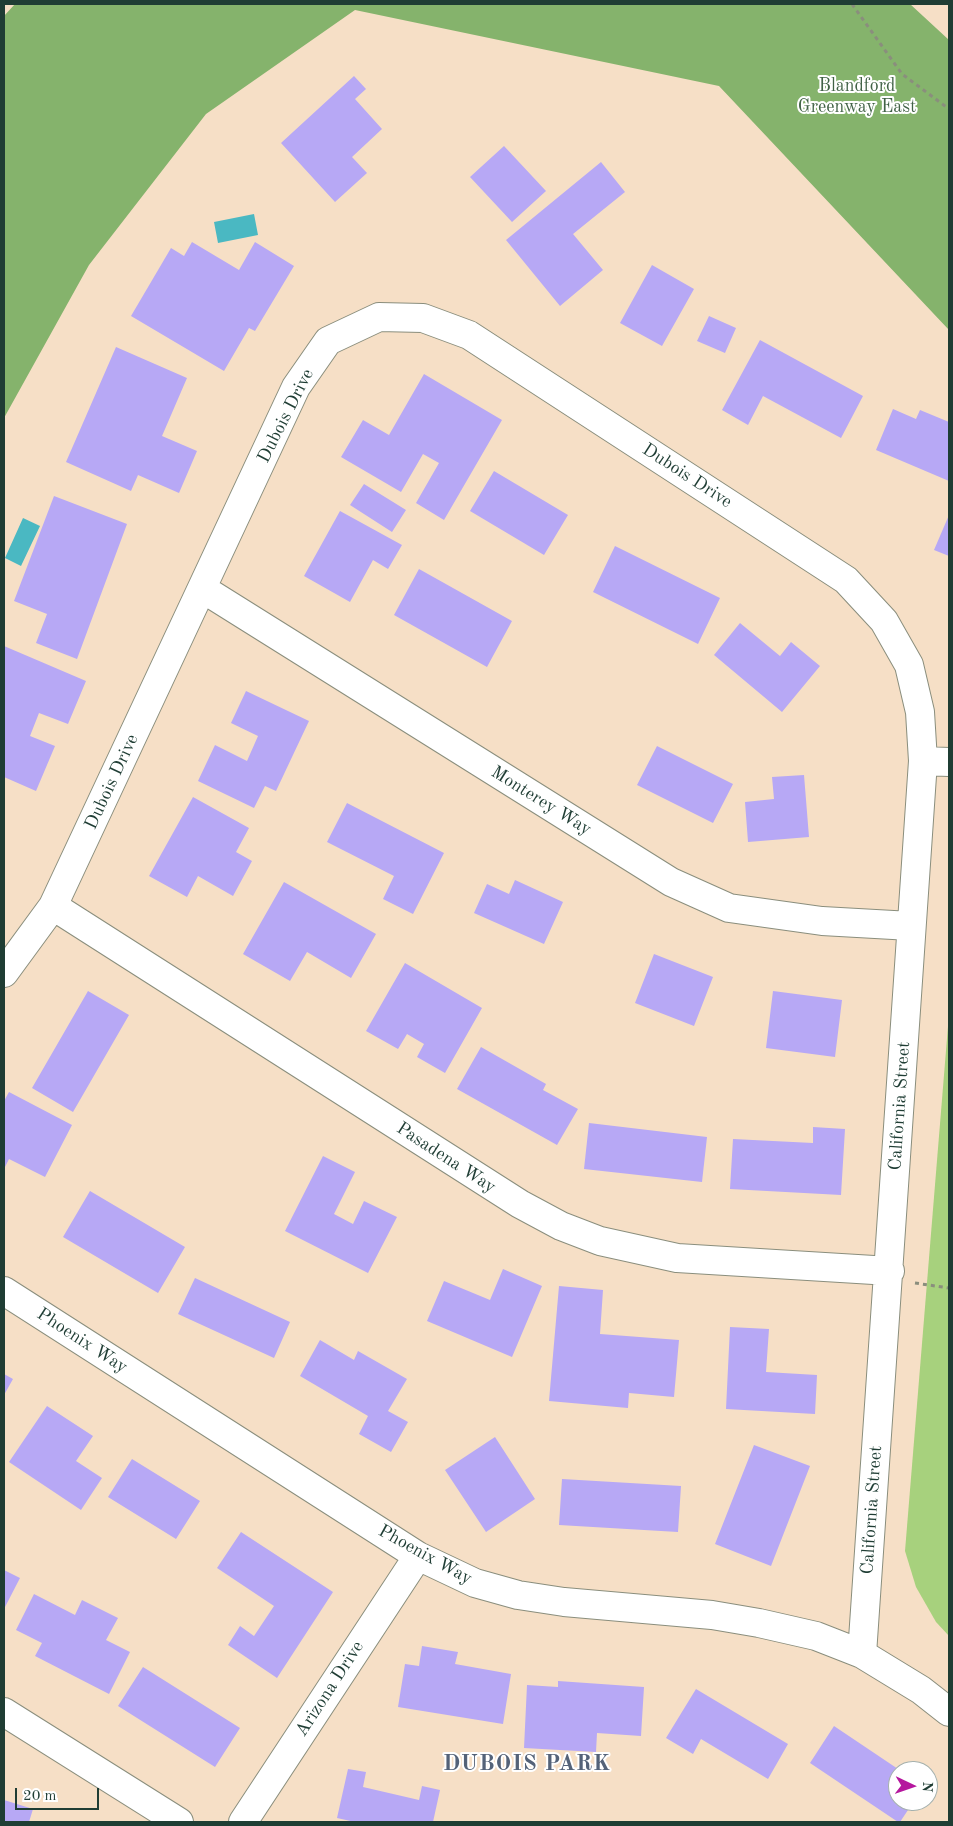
<!DOCTYPE html>
<style>
body{margin:0}
#map{position:relative;width:953px;height:1826px;overflow:hidden;background:#f6dfc6;font-family:"Old Standard TT",serif}
canvas{display:block}
.frame{position:absolute;inset:0;border:5px solid #1f3d34;pointer-events:none}
.north{position:absolute;left:888px;top:1761px;width:50px;height:50px;box-sizing:border-box;background:#fff;border:1px solid #a5b1ae;border-radius:50%;rotate:93deg;font-size:14px;font-weight:700;line-height:20px;text-align:center;color:#1f3d34}
.north::after{content:'';display:block;margin:auto;width:18px;height:22px;background:#b5179e;clip-path:polygon(50% 0,100% 100%,50% 72%,0 100%)}
.scale{position:absolute;left:15px;top:1788px;width:84px;height:22px;box-sizing:border-box;border:2px solid #1f3d34;border-top:0;padding-left:6px;font-size:15px;line-height:18px;white-space:nowrap;color:#1f3d34;-webkit-text-stroke:4px #fff;paint-order:stroke}
</style>
<div id="map">
<canvas width="953" height="1826"></canvas>
<div class="frame"></div>
<div class="north">N</div>
<div class="scale">20 m</div>
</div>
<script>
const context = document.querySelector('canvas').getContext('2d');
context.lineJoin = 'round';
function fill(path, color) { context.fillStyle = color; context.fill(path, 'evenodd'); }
const toPath = rows => new Path2D(rows.map(r => 'M' + r).join(''));
function trace(path, color, width, dash) { context.strokeStyle = color; context.lineWidth = width; context.lineCap = dash ? 'butt' : 'round'; context.setLineDash(dash || []); context.stroke(path); }
function drawText(font, color, halo, rows, align = 'center') {
  context.font = font + ' "Old Standard TT",serif'; context.lineWidth = 4; context.setLineDash([]); context.textBaseline = 'middle'; context.strokeStyle = halo; context.fillStyle = color; for (const [text, x, y, turn = 0] of rows) {
    context.save(); context.translate(x, y); context.rotate((+turn || 0) * Math.PI / 180); context.textAlign = isNaN(turn) ? turn : align; if (halo) context.strokeText(text, 0, 0); context.fillText(text, 0, 0); context.restore();
  }
}
const green = toPath([
 [949,1014,949,1636,936,1622,916,1587,905,1551]
]);
const forest = toPath([
 [15,4,910,4,949,40,949,330,719,86,355,10,206,114,89,265,4,418,4,16]
]);
const water = toPath([
 [254,214,258,235,218,243,214,222],
 [23,518,40,526,21,566,5,558]
]);
const building = toPath([
 [354,76,366,89,355,99,382,129,352,157,367,173,335,202,281,143],
 [504,146,546,191,512,222,470,177],
 [601,162,625,192,573,234,603,270,560,306,506,240],
 [192,242,239,270,255,242,294,266,255,331,249,328,224,371,131,316,171,248,184,256],
 [652,265,694,289,662,346,620,323],
 [709,316,736,328,725,353,697,341],
 [760,340,863,396,841,438,763,396,748,425,722,410],
 [116,347,187,378,162,436,197,451,179,493,138,475,131,491,66,462],
 [424,374,502,420,444,520,416,503,439,463,423,454,401,492,341,457,363,420,389,435],
 [893,409,916,419,920,410,949,422,949,481,876,450],
 [494,471,568,515,544,555,470,511],
 [364,484,406,510,392,532,350,505],
 [54,496,127,524,77,659,36,643,47,614,14,601],
 [340,511,402,545,388,569,373,560,350,602,304,576],
 [949,515,949,556,934,550],
 [615,546,720,598,698,644,593,592],
 [419,569,512,621,487,667,394,615],
 [740,623,780,656,791,642,820,666,782,712,714,655],
 [4,646,86,681,68,724,39,713,30,736,55,746,36,791,4,777],
 [246,691,309,721,276,791,265,786,254,808,198,781,215,745,247,761,258,736,231,723],
 [657,746,733,784,713,823,637,785],
 [804,775,809,837,748,842,745,802,774,799,772,777],
 [193,797,249,828,236,852,252,861,233,896,198,876,187,897,149,876],
 [347,803,444,853,413,914,383,899,394,876,327,842],
 [515,880,563,902,544,944,474,913,487,884,509,894],
 [284,882,376,934,351,978,307,952,290,981,243,954],
 [654,954,713,977,694,1026,635,1003],
 [405,963,482,1008,445,1073,417,1057,424,1044,407,1034,398,1049,366,1031],
 [88,991,129,1015,73,1112,32,1088],
 [773,991,842,1000,835,1057,766,1048],
 [481,1047,546,1084,543,1090,578,1109,557,1145,457,1089],
 [9,1092,72,1125,45,1177,9,1159,4,1169,4,1101],
 [589,1123,707,1137,702,1182,584,1169],
 [813,1127,845,1129,841,1195,730,1189,733,1139,813,1143],
 [323,1156,355,1172,334,1214,353,1224,364,1201,397,1217,368,1273,285,1231],
 [90,1191,185,1247,158,1293,63,1237],
 [503,1269,542,1286,512,1357,427,1321,444,1281,490,1300],
 [195,1278,290,1322,274,1358,178,1314],
 [559,1286,603,1290,600,1334,679,1340,674,1397,629,1393,628,1408,549,1401],
 [730,1327,769,1329,766,1372,817,1375,815,1414,726,1409],
 [320,1340,354,1360,358,1351,407,1379,388,1411,408,1422,391,1452,359,1434,368,1416,300,1376],
 [4,1374,13,1379,4,1395],
 [47,1406,93,1436,76,1461,102,1478,81,1510,9,1462],
 [495,1437,535,1499,486,1532,445,1470],
 [754,1445,810,1466,771,1566,715,1544],
 [132,1459,200,1501,176,1539,108,1497],
 [562,1479,681,1486,678,1532,559,1525],
 [241,1532,333,1592,277,1678,228,1645,240,1626,254,1636,274,1606,217,1568],
 [4,1570,20,1578,4,1609],
 [34,1594,75,1615,82,1600,118,1618,106,1640,130,1652,109,1694,35,1656,42,1643,16,1630],
 [422,1646,458,1652,455,1664,511,1674,503,1724,398,1707,405,1664,419,1666],
 [143,1667,240,1728,215,1767,118,1706],
 [558,1681,644,1687,641,1736,597,1733,596,1752,524,1748,527,1685,558,1687],
 [696,1689,788,1744,768,1779,701,1739,693,1754,666,1738],
 [834,1726,901,1771,898,1771,898,1801,914,1801,900,1822,898,1822,810,1763],
 [348,1769,366,1772,363,1787,419,1800,422,1786,440,1790,433,1822,355,1822,337,1818],
 [4,1800,33,1809,29,1822,4,1822]
]);
const path = toPath([
 [852,4,902,74,949,109],
 [915,1283,949,1288]
]);
const minor = toPath([
 [203,589,671,882,729,908,822,921,911,926],
 [923,761,949,762],
 [53,906,520,1204,561,1226,600,1241,677,1258,890,1271],
 [4,973,53,906,296,387,328,341,379,317,423,318,469,335,846,580,884,621,909,665,920,712,923,761,862,1654],
 [4,1291,418,1556,475,1583,518,1595,564,1602,712,1615,759,1623,816,1636,862,1654,921,1690,949,1712],
 [4,1712,179,1822],
 [243,1822,418,1556]
]);
const parkNames = [
 ["Blandford",857,86],
 ["Greenway East",857,107]
];
const streetNames = [
 ["Dubois Drive",286,416,-63],
 ["Dubois Drive",687,476,33],
 ["Dubois Drive",112,782,-65],
 ["Monterey Way",541,801,32],
 ["California Street",900,1106,-86],
 ["Pasadena Way",446,1158,33],
 ["Phoenix Way",82,1341,33],
 ["California Street",872,1510,-86],
 ["Phoenix Way",425,1555,29],
 ["Arizona Drive",330,1689,-57]
];
const districtNames = [
 ["DUBOIS PARK",527,1764]
];
fill(green, '#a7d17d');
fill(forest, '#85b36c');
fill(water, '#4ab8c2');
fill(building, '#b7a8f5');
trace(minor, '#8a8e7d', 30);
trace(path, '#8a8e7d', 3, [4, 4]);
trace(minor, '#fff', 28);
drawText('18px', '#416246', '#fff', parkNames);
drawText('18px', '#1f3d34', '#fff', streetNames);
context.letterSpacing = '1px';
drawText('bold 22px', '#546278', '#fff', districtNames);
context.letterSpacing = '0px';
</script>
